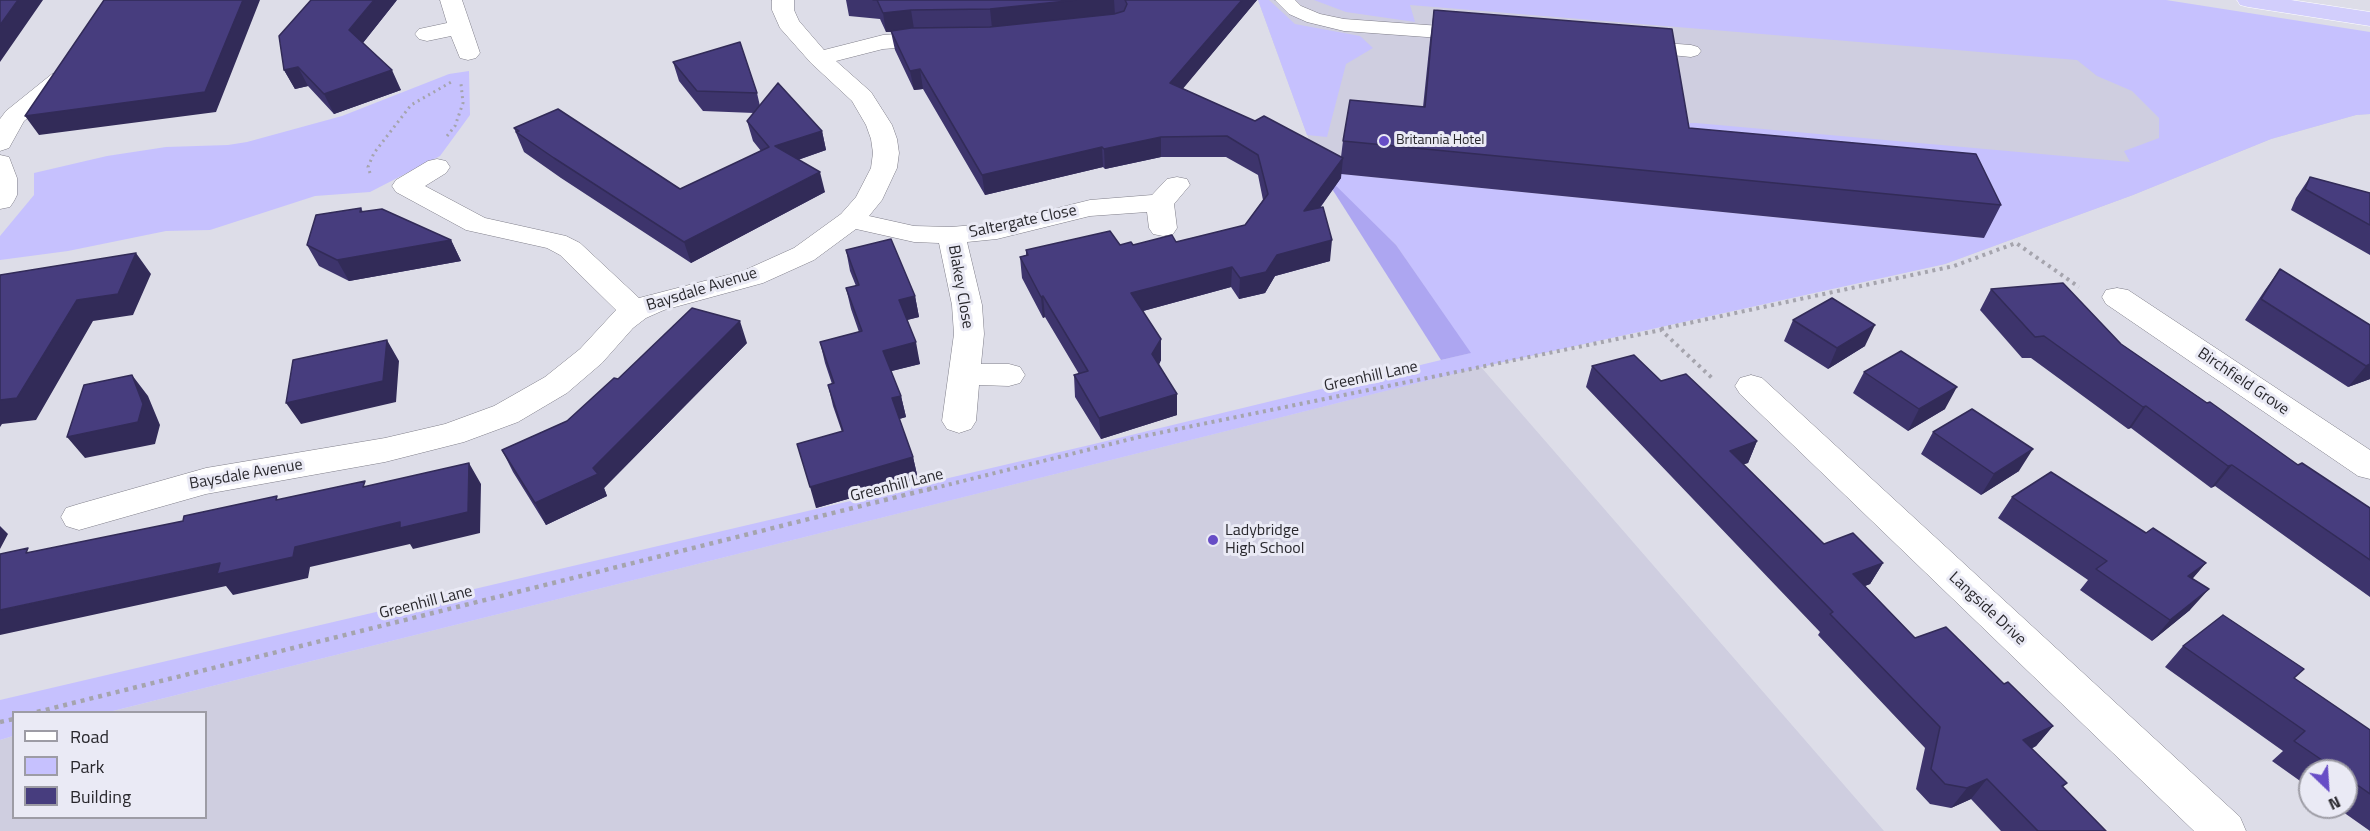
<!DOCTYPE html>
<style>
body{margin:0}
#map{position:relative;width:2370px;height:831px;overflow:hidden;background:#dddde8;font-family:"Titillium Web",sans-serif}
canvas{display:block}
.legend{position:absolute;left:12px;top:711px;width:195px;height:108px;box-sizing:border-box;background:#eaeaf5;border:2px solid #9d9ca5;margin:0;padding:8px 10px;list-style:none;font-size:18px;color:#29282d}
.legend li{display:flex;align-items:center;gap:12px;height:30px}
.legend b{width:30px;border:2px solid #9d9ca5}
.north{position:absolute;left:2298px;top:759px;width:60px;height:60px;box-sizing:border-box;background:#eaeaf5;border:2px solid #9d9ca5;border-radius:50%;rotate:155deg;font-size:16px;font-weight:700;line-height:24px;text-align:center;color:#29282d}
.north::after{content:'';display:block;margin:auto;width:21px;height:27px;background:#674dc6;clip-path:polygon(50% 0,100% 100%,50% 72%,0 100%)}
</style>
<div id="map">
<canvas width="2370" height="831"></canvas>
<ul class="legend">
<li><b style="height:8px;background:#fff"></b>Road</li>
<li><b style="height:16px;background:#c6c1fe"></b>Park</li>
<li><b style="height:16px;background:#473d7e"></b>Building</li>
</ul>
<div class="north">N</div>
</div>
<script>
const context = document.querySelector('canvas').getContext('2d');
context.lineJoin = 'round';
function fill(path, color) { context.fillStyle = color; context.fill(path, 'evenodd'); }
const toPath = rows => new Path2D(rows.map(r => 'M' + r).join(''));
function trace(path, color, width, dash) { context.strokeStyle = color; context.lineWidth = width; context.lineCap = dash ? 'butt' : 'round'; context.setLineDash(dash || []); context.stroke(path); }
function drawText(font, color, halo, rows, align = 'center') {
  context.font = font + ' "Titillium Web",sans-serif'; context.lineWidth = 6; context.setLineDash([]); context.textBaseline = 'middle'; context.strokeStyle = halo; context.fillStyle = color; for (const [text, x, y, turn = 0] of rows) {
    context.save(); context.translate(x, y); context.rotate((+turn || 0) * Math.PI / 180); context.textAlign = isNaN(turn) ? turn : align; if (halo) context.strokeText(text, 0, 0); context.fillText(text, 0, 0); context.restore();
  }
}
const built = toPath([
 [1258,0,2138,0,2370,114,2356,115,2271,139,2133,195,1945,264,1657,326,1481,367,1884,831,0,831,0,740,13,736,14,818,206,818,206,712,109,712,1480,367,1320,170]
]);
const green = toPath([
 [1258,0,1269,0,1295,24,1360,36,1373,48,1346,64,1327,137,1307,135],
 [1314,0,2166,0,2370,32,2370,114,2356,115,2271,139,2133,195,1945,264,1481,367,109,712,14,712,13,736,0,740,0,700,1094,444,1470,353,1396,245,1334,186,1332,173,1983,238,1663,159,1673,123,1696,123,2130,162,2124,151,2159,138,2159,118,2132,91,2097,76,2077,60,1410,5,1415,22,1346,12],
 [469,71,470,115,440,156,370,192,315,196,210,230,166,231,68,251,0,260,0,236,34,195,34,173,107,156,166,147,228,145,247,142,342,116,449,74]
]);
const forest = toPath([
 [1320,170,1396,245,1471,353,1441,360]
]);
const pathFar2 = toPath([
 [447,136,455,126,463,103,461,84],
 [370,173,368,167,374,153,411,105,453,81]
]);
const pathFar1 = toPath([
 [1661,329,1954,266,2016,243,2079,287],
 [927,490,1139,437,1661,330,1712,378]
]);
const path = toPath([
 [37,712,933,488],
 [0,722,14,719]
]);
const service = toPath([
 [1275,0,1295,0,1301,6,1320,14,1344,19,1468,28,1475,30,1477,34,1475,38,1468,40,1344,31,1307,22,1289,14,1275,0],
 [1638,41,1691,45,1698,47,1701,51,1698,55,1691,57,1631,51,1628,47,1631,43,1638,41]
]);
const minor = toPath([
 [440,0,462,0,480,53,476,58,468,60,460,58,451,36,427,41,419,39,415,34,419,29,447,23,440,0],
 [772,0,794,0,794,10,799,21,824,50,883,35,937,31,945,33,949,38,945,43,937,45,883,49,836,61,871,92,892,125,897,139,899,153,897,168,882,200,869,216,914,226,951,227,997,223,1090,200,1152,195,1167,179,1177,177,1187,179,1190,185,1174,204,1177,228,1173,234,1163,236,1153,234,1149,228,1147,212,1090,216,997,239,967,242,982,305,984,334,981,364,1009,364,1020,367,1025,375,1020,383,1009,386,979,385,976,421,971,429,959,433,947,429,942,421,954,334,952,305,939,243,914,242,856,229,814,260,763,283,664,310,646,318,633,328,602,363,567,393,518,422,464,442,385,462,206,494,79,530,66,526,61,517,66,508,79,504,206,468,385,438,445,424,494,406,545,377,580,349,616,310,560,255,547,248,466,230,396,192,392,186,396,180,428,161,437,159,446,161,450,167,446,173,425,186,485,218,566,236,580,243,639,298,743,271,794,248,841,214,856,197,871,168,873,153,871,139,866,125,852,101,811,63,780,28,772,10,772,0],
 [61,72,70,74,73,79,70,84,24,121,9,148,0,151,0,119,6,111,52,74,61,72],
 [0,155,9,157,17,178,17,195,14,201,10,207,0,209,0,155],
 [2117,288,2128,290,2370,450,2370,479,2358,476,2106,304,2102,297,2106,290,2117,288],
 [1751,375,1762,378,2240,817,2246,831,2194,831,1740,394,1735,386,1740,378,1751,375]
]);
const trunk = toPath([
 [2237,0,2291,0,2370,12,2370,26,2248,7,2240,5,2237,0]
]);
const wall = toPath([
 [397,0,363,43,401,90,334,114,308,86,295,89,284,70],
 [846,0,1257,0,1182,89,1255,121,1341,157,1343,141,1423,107,1430,40,1434,10,1689,128,2001,205,1984,238,1341,174,1341,178,1320,208,1330,261,1275,276,1265,293,1239,299,1231,287,1143,311,1161,360,1159,365,1177,415,1101,439,1075,397,1074,375,1079,374,1045,317,1043,318,1022,278,1020,257,1026,255,1026,250,1176,242,1245,225,1263,200,1258,175,1226,157,1161,157,1105,169,1103,167,985,195,923,89,914,90,895,50,891,32,886,32,880,19,849,16],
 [673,62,757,93,760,106,822,131,826,150,798,160,825,192,691,263,561,178,524,152,514,128,680,189,761,151,753,141,747,121,754,113,703,111,679,81],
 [2310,177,2370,193,2370,255,2291,210,2296,198],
 [361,208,363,212,451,240,461,261,349,281,319,266,307,245],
 [846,250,915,296,919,317,907,320,920,364,891,371,901,396,906,417,899,419,913,457,918,479,816,508,842,432,833,406,828,385,832,384,825,363,820,342,859,332,851,309,846,288,856,286,850,271],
 [2280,269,2370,325,2370,379,2348,387,2245,320,2265,290],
 [1991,289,2121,344,2298,465,2370,508,2370,597,2215,486,2211,488,2131,428,2128,429,2031,358,2022,358,1980,310],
 [1793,320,1865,346,1828,369,1784,341],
 [747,343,604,488,607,496,546,525,513,472,502,450,567,421,618,379],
 [1592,366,1661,381,1757,441,1748,463,1743,464,1824,544,1883,563,1870,584,1865,586,1915,638,2004,684,2053,726,2036,746,2031,749,2067,783,2063,787,2106,831,2001,831,1971,799,1951,808,1930,804,1916,789,1925,748,1818,635,1820,632,1586,387],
 [1864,372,1945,409,1908,431,1853,393],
 [1933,432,2019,471,1981,495,1921,454],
 [2012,497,2146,533,2206,563,2192,578,2190,610,2152,641,2080,590,2088,580,1998,518],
 [2183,646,2294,679,2370,730,2370,831,2336,807,2346,807,2346,771,2310,771,2310,788,2272,761,2283,751,2165,667]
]);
const shadedWall = toPath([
 [18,0,43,0,0,62,0,25],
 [243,0,260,0,216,112,39,135,25,116],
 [374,0,397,0,358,49,349,30],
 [1076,0,1114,0,1115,15,992,28,990,9],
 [1242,0,1257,0,1171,103,1170,83],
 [911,10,914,29,886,32,883,13],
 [298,67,308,86,295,89,284,70],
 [920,69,923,89,914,90,910,71],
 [392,70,401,90,334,114,324,94],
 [822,131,826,150,780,166,775,146],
 [1161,137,1161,157,1105,169,1104,149],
 [1102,147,1103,167,985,195,982,175],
 [1343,158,1341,178,1302,232,1304,211],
 [820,172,825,192,691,263,684,242],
 [451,240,461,261,349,281,337,260],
 [1332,240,1330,261,1275,276,1265,293,1239,299,1240,278,1277,255],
 [136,253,151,274,133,315,93,321,36,420,2,424,0,427,0,400,77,300],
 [1232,267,1231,287,1132,314,1131,293],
 [915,296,919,317,903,321,899,300],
 [1043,296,1045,317,1043,318,1041,297],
 [740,321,747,343,604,488,607,496,546,525,535,503,593,468],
 [1875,325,1865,346,1828,369,1837,348],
 [1161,339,1161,360,1152,375,1152,354],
 [387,340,399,361,396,402,301,424,286,403],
 [916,342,920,364,888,372,883,351],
 [2370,364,2370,379,2348,387,2366,366],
 [132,375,148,396,160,425,155,444,85,458,67,437],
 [1957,387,1945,409,1908,431,1919,409],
 [1177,394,1177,415,1101,439,1099,418],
 [901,396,906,417,896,420,892,398],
 [2146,406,2131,428,2128,429,2143,407],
 [1757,441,1748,463,1721,472,1730,451],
 [2033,449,2019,471,1981,495,1994,474],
 [913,457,918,479,816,508,810,487],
 [469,463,481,484,480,533,413,549,410,544,310,567,308,578,233,595,226,586,0,635,0,610,295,547],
 [2232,465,2215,486,2211,488,2228,466],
 [0,526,8,534,0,549],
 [1883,563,1870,584,1841,595,1853,574],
 [2206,563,2188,584,2188,576],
 [2209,589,2190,610,2152,641,2170,620],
 [2053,726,2036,746,2006,761,2023,740],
 [1987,779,1971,799,1951,808,1967,788]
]);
const building = toPath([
 [0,0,18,0,0,25,0,0],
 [104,0,243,0,205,92,25,116,104,0],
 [311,0,374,0,349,30,392,70,324,94,298,67,284,70,279,36,311,0],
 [873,0,1076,0,990,9,911,10,883,13,877,0,873,0],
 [1125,0,1242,0,1170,83,1255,121,1264,116,1343,158,1304,211,1323,207,1332,240,1277,255,1266,272,1240,278,1232,267,1131,293,1161,339,1152,354,1177,394,1099,418,1074,375,1088,371,1043,296,1041,297,1020,257,1028,255,1026,250,1110,231,1120,245,1131,242,1133,245,1172,235,1176,242,1245,225,1268,194,1258,155,1227,136,1161,137,1104,149,1102,147,982,175,920,69,910,71,891,31,911,28,990,27,1114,14,1124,11,1127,4,1125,0],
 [1434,10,1672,29,1689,128,1976,154,2001,205,1343,141,1350,100,1425,107,1434,10],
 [740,42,757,93,697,91,673,62,740,42],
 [778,83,822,131,775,146,820,172,684,242,554,158,516,132,519,131,514,128,558,109,680,189,769,147,747,121,778,83],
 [2310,177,2370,193,2370,225,2305,189,2310,177],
 [361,208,360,212,382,209,451,240,337,260,307,245,316,215,361,208],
 [891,239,915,296,899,300,916,342,883,351,901,396,892,398,913,457,810,487,797,444,843,431,828,385,834,383,820,342,862,331,846,288,859,285,846,250,891,239],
 [136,253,118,294,77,300,17,398,0,400,0,275,136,253],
 [2280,269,2370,325,2370,364,2366,366,2261,299,2280,269],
 [2063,283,2121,344,2207,403,2210,402,2298,465,2302,463,2370,508,2370,560,2232,465,2228,466,2146,406,2143,407,2044,336,2035,337,1991,289,2063,283],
 [1832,298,1875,325,1837,348,1793,320,1832,298],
 [692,308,740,321,593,468,598,474,535,503,502,450,567,421,614,378,618,379,692,308],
 [387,340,383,381,286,403,293,360,387,340],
 [1901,351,1957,387,1919,409,1864,372,1901,351],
 [1634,355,1661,381,1686,374,1757,441,1730,451,1824,544,1853,533,1883,563,1853,574,1915,638,1946,627,2004,684,2008,682,2053,726,2023,740,2067,783,2062,786,2106,831,2038,831,1987,779,1967,788,1945,784,1931,769,1940,727,1830,614,1833,612,1592,366,1634,355],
 [132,375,143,404,138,422,67,437,84,385,132,375],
 [1972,409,2033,449,1994,474,1933,432,1972,409],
 [469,463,468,512,400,528,400,522,295,547,293,557,217,574,220,563,0,610,0,554,28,548,26,553,183,521,184,516,277,496,276,500,365,481,363,487,469,463],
 [2051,472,2146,533,2153,528,2206,563,2188,576,2209,589,2170,620,2096,569,2107,561,2012,497,2051,472],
 [2223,615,2304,669,2294,678,2370,730,2370,794,2346,777,2346,771,2338,771,2294,741,2305,731,2183,646,2223,615]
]);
const markers = [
 [1384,141,6,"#674dc6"],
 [1213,540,6,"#674dc6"]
];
const farPoinames = [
 ["Britannia Hotel",1396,141]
];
const streetNames = [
 ["Saltergate Close",1023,222,-12],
 ["Blakey Close",960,287,80],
 ["Baysdale Avenue",702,290,-17],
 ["Greenhill Lane",1371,377,-12],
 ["Birchfield Grove",2243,382,34],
 ["Baysdale Avenue",246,475,-10],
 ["Greenhill Lane",897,486,-14],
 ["Greenhill Lane",426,603,-14],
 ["Langside Drive",1987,609,43]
];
const poiNames = [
 ["Ladybridge",1225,531],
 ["High School",1225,549]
];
fill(built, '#cfcee0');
fill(green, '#c6c1fe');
fill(forest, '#ada6f1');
trace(service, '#7f7e89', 1);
trace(minor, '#7f7e89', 1);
trace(trunk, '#fff', 1);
trace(pathFar2, '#a5a4ad', 3, [2, 4]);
trace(pathFar1, '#a5a4ad', 4, [3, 4.5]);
trace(path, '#a5a4ad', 4.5, [4, 5]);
fill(service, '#fff');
fill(minor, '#fff');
fill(trunk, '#d2cefc');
fill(wall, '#3d346c');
fill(shadedWall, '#322b58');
fill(building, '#473d7e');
trace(building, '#322b58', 1.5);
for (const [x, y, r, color] of markers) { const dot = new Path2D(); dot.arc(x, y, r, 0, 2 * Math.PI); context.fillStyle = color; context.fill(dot); trace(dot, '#eaeaf5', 2); }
drawText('14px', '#29282d', '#eaeaf5', farPoinames, 'left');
drawText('16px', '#29282d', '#eaeaf5', streetNames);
drawText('16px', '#29282d', '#eaeaf5', poiNames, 'left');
</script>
